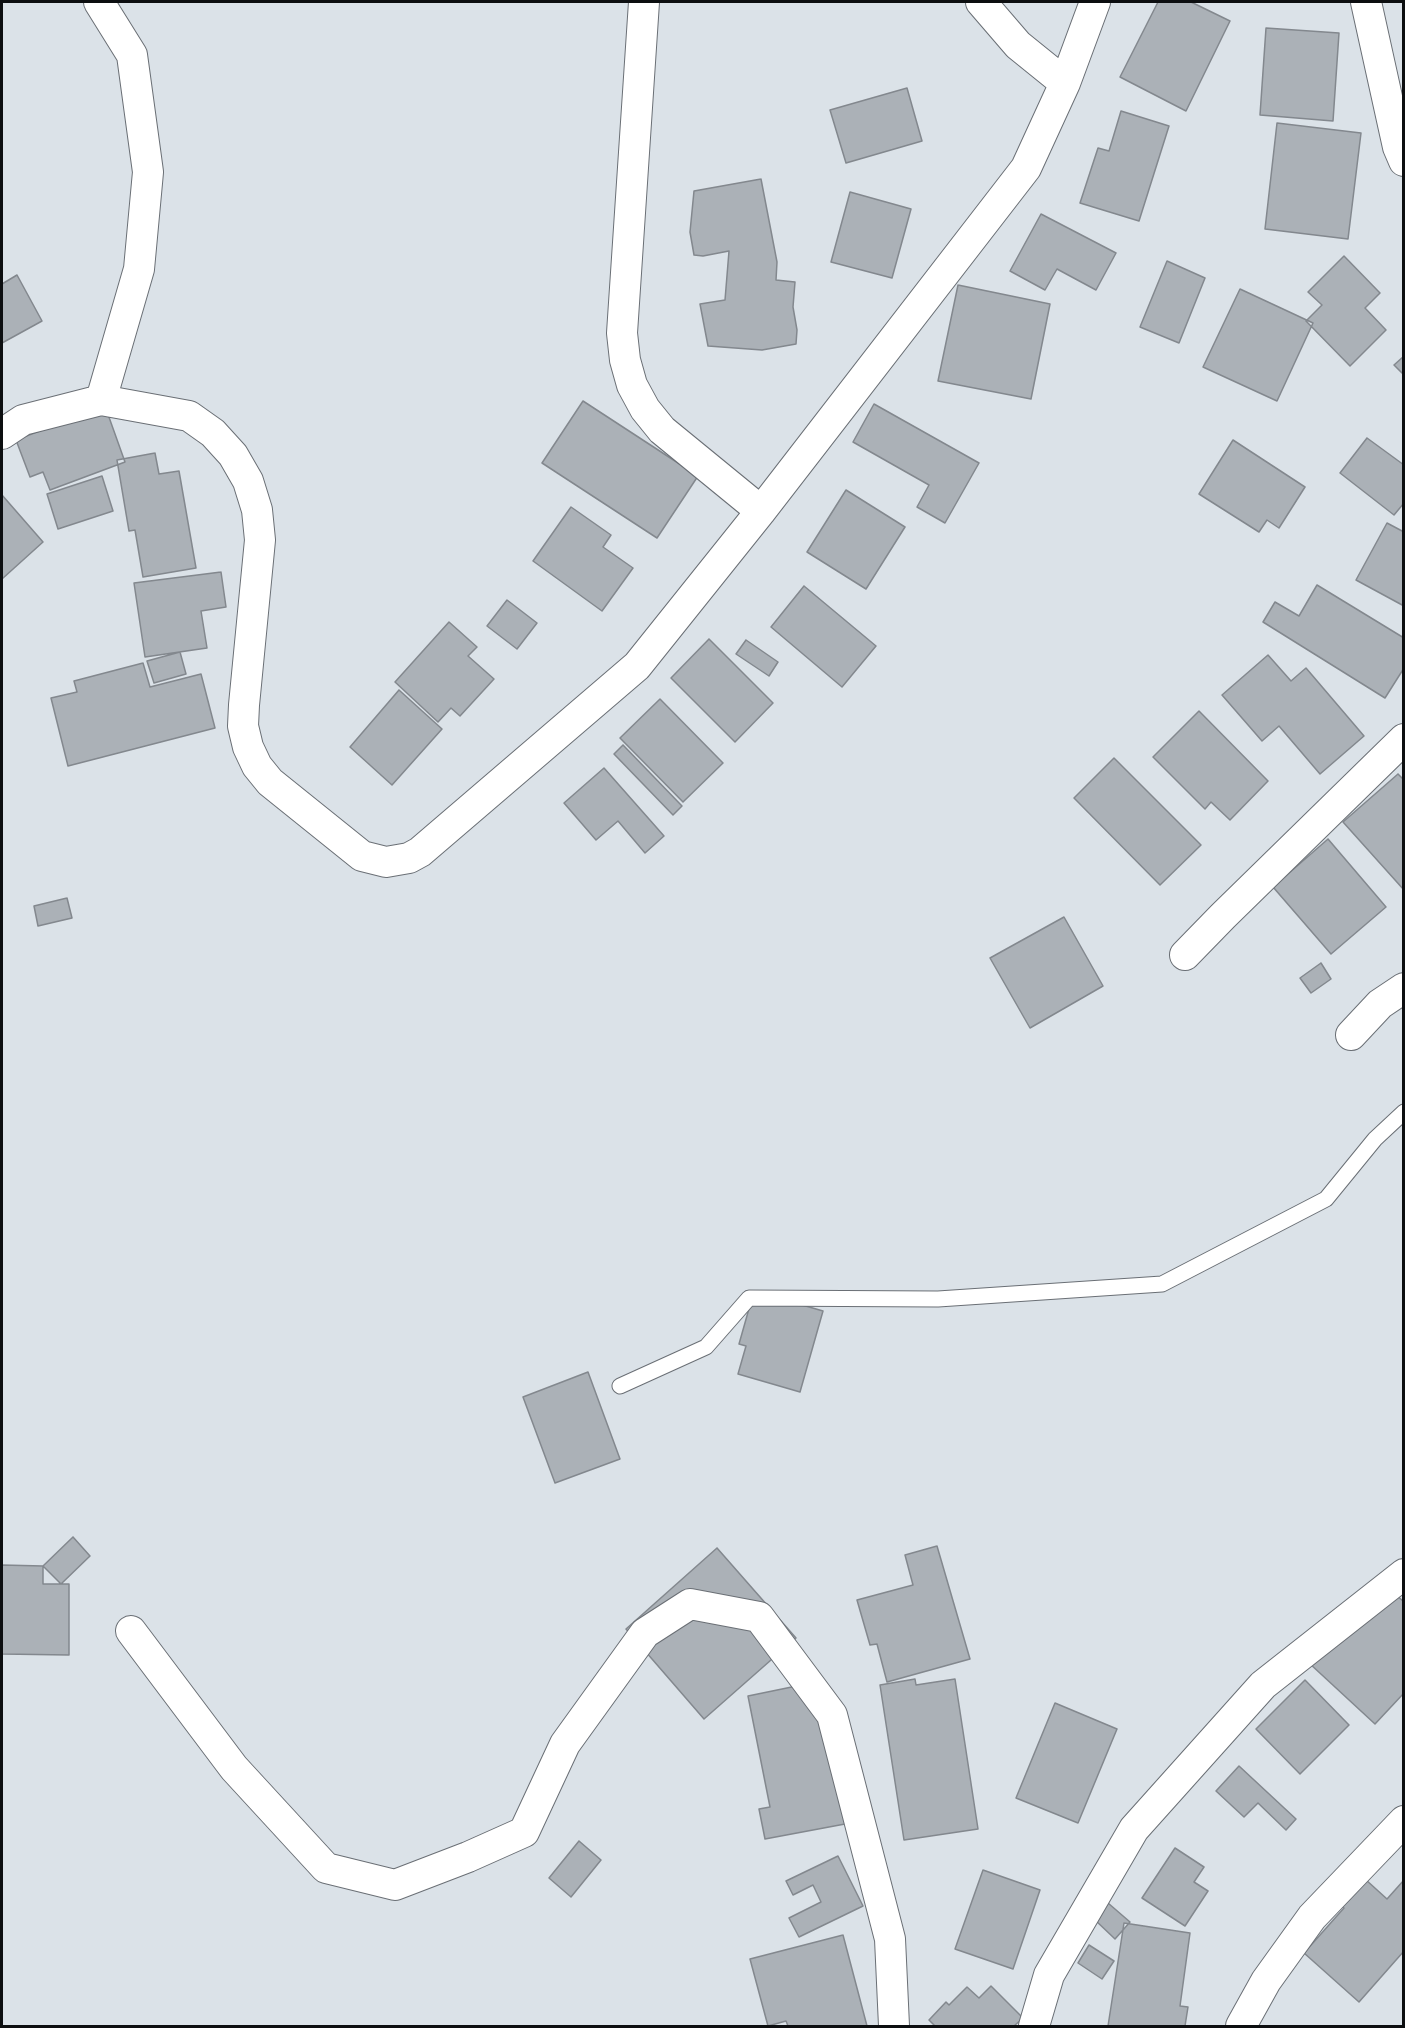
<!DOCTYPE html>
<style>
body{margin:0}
#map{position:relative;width:1405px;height:2028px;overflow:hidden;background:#dbe2e8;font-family:Rubik,sans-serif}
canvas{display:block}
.frame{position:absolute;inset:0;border:3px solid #0c0e10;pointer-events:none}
</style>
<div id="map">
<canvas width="1405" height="2028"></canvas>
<div class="frame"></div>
</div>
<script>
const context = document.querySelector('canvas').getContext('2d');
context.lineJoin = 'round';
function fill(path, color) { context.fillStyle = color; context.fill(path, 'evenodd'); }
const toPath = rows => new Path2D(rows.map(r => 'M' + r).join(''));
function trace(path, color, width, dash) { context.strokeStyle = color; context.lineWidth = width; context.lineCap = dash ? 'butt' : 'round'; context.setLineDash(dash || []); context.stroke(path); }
const building = toPath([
 [1158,2,1191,2,1230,21,1186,111,1120,77,1158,2],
 [1266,28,1339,33,1333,121,1260,115,1266,28],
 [907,88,922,141,846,163,830,110,907,88],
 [1121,111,1169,126,1139,221,1080,203,1098,148,1109,151,1121,111],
 [1277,123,1361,133,1348,239,1265,229,1277,123],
 [761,179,777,262,776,280,795,282,793,307,797,330,796,344,762,350,708,346,700,304,725,300,729,251,703,256,694,255,690,232,694,191,761,179],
 [850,192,911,209,892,278,831,262,850,192],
 [1041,214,1116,253,1096,290,1057,269,1045,290,1010,271,1041,214],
 [1344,256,1380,293,1365,308,1386,330,1350,366,1306,321,1322,305,1308,292,1344,256],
 [1167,261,1205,278,1179,343,1140,327,1167,261],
 [17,275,42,321,2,343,2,284,17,275],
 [958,285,1050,304,1031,399,938,381,958,285],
 [1240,289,1313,323,1277,401,1203,367,1240,289],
 [1404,356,1404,375,1394,365,1404,356],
 [583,401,698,476,657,538,542,463,583,401],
 [874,404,979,463,945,523,917,507,929,485,853,442,874,404],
 [105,406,125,462,50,490,43,472,30,477,16,440,105,406],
 [1367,438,1404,465,1404,503,1394,515,1340,473,1367,438],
 [1233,440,1305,487,1279,528,1267,520,1259,532,1199,494,1233,440],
 [155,453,159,474,179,471,196,568,143,577,135,530,129,531,117,460,155,453],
 [102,476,113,511,58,529,47,494,102,476],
 [846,490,905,527,866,589,807,552,846,490],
 [2,495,43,542,2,579,2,495],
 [571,507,611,535,603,547,633,568,602,611,533,561,571,507],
 [1387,523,1404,532,1404,606,1356,580,1387,523],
 [221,572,226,607,201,611,207,648,145,657,134,583,221,572],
 [1317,585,1404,638,1404,668,1385,698,1263,622,1275,602,1299,616,1317,585],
 [804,586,876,646,842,687,771,627,804,586],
 [507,600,537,623,517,649,487,626,507,600],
 [449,622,477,647,468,656,494,679,460,716,451,708,438,722,395,682,449,622],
 [709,639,773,703,735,742,671,678,709,639],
 [746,640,778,662,769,676,736,654,746,640],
 [180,652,186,674,154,683,147,661,180,652],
 [1268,655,1291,681,1306,668,1364,736,1320,774,1279,726,1262,741,1222,695,1268,655],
 [143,663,150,687,201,674,215,728,68,766,51,698,77,692,74,681,143,663],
 [399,690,442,729,392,785,350,747,399,690],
 [660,699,723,763,683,802,620,738,660,699],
 [1199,711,1268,781,1230,820,1211,802,1205,809,1153,757,1199,711],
 [623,745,682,806,673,815,614,754,623,745],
 [1114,758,1201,845,1160,885,1074,798,1114,758],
 [604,768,664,836,645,853,618,821,596,840,564,803,604,768],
 [1398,774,1404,780,1404,890,1343,822,1398,774],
 [1328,839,1386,907,1331,954,1273,887,1328,839],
 [67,898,72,918,38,926,34,906,67,898],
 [1064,917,1103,986,1030,1028,990,958,1064,917],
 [1321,963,1331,979,1311,993,1300,978,1321,963],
 [754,1291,823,1311,800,1392,738,1374,746,1346,739,1344,754,1291],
 [588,1372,620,1459,555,1483,523,1397,588,1372],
 [73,1537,90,1556,61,1584,43,1566,73,1537],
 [937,1546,970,1659,887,1682,877,1644,870,1645,857,1600,913,1585,905,1555,937,1546],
 [717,1548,796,1638,704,1719,626,1629,717,1548],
 [2,1565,43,1566,43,1584,69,1584,69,1655,2,1654,2,1565],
 [1383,1583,1404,1602,1404,1693,1375,1724,1309,1663,1383,1583],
 [915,1679,916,1685,955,1679,978,1829,904,1840,880,1685,915,1679],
 [1305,1680,1349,1725,1300,1774,1256,1729,1305,1680],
 [816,1682,845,1824,765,1839,759,1809,770,1807,748,1696,816,1682],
 [1055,1703,1117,1729,1078,1823,1016,1798,1055,1703],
 [1239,1766,1296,1819,1286,1830,1258,1803,1244,1817,1216,1791,1239,1766],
 [579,1841,601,1860,571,1897,549,1878,579,1841],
 [1175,1848,1204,1867,1194,1882,1208,1891,1185,1926,1142,1898,1175,1848],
 [838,1856,863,1906,799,1937,789,1918,821,1902,813,1885,793,1895,786,1881,838,1856],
 [983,1870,1040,1890,1013,1969,955,1949,983,1870],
 [1365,1879,1387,1899,1404,1880,1404,1951,1359,2002,1304,1953,1344,1908,1341,1906,1365,1879],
 [1108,1903,1130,1922,1115,1939,1094,1919,1108,1903],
 [1124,1923,1190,1933,1180,2006,1188,2007,1185,2026,1108,2026,1124,1923],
 [843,1935,867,2026,788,2026,786,2021,768,2026,750,1959,843,1935],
 [1089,1945,1114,1961,1102,1979,1078,1963,1089,1945],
 [991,1986,1023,2018,1014,2026,935,2026,929,2020,946,2002,949,2005,967,1987,979,1998,991,1986]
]);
const service = toPath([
 [620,1386,706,1347,749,1298,938,1299,1162,1284,1326,1199,1375,1139,1404,1112]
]);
const minor = toPath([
 [99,2,132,55,148,172,139,269,101,400],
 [644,2,622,333,625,360,632,385,645,409,662,430,761,511],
 [981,2,1018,45,1065,83],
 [1366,2,1398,147,1404,161],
 [2,434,23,420,101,400,189,416,213,433,233,455,248,481,257,510,260,540,244,705,243,726,248,747,257,766,270,782,362,856,386,862,409,858,420,852,637,666,761,511,1026,168,1065,83,1095,2],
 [1185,955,1223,916,1404,739],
 [1351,1035,1380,1004,1404,988],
 [131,1631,234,1768,326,1868,395,1885,468,1857,524,1832,565,1744,645,1633,690,1604,759,1617,832,1715,890,1939,894,2026],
 [1034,2026,1049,1975,1134,1829,1263,1685,1404,1574],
 [1241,2026,1266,1981,1312,1917,1404,1821]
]);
fill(building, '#abb1b7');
trace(building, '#83888e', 1.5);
trace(service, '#6a6f75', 17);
trace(minor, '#6a6f75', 32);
trace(service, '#fff', 15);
trace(minor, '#fff', 30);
</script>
